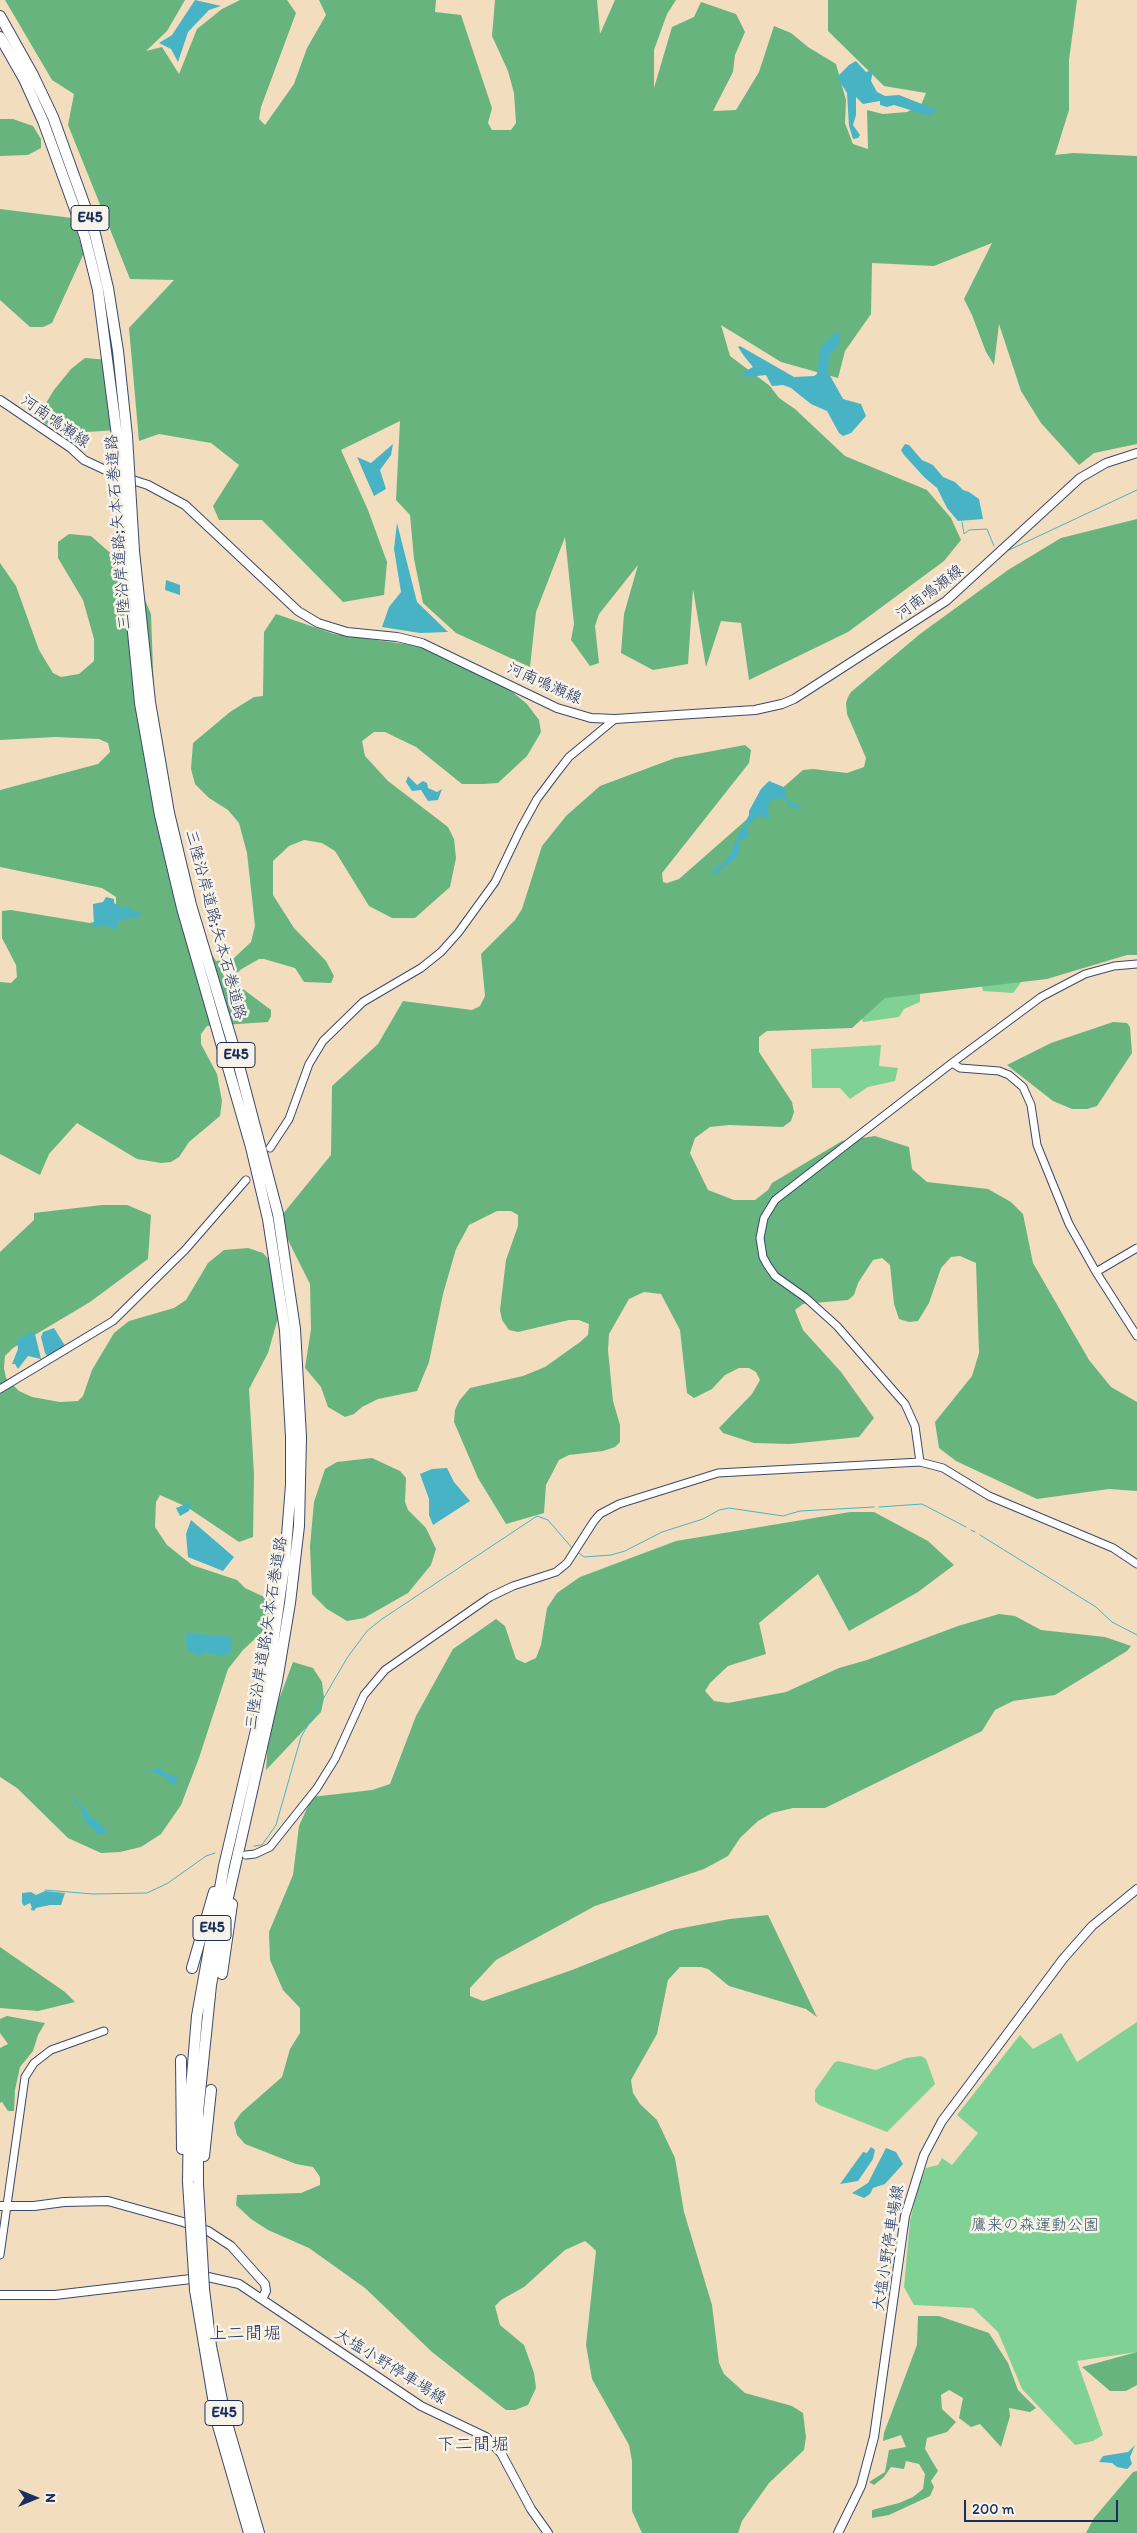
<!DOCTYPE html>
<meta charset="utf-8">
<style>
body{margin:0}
#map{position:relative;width:1137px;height:2533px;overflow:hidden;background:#f3ddbf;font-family:Itim,sans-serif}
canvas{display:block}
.north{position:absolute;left:10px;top:2473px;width:50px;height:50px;-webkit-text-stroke:4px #f7f3e8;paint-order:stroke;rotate:90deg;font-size:14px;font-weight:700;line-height:20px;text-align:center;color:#1b2f5e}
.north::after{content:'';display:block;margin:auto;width:18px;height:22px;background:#1b2f5e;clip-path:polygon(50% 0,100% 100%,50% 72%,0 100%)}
.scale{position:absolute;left:964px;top:2500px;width:154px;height:22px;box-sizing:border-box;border:2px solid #1b2f5e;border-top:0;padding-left:6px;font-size:15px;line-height:18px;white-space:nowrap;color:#1b2f5e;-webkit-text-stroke:4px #f7f3e8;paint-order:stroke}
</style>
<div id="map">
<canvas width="1137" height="2533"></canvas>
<div class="north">N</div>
<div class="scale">200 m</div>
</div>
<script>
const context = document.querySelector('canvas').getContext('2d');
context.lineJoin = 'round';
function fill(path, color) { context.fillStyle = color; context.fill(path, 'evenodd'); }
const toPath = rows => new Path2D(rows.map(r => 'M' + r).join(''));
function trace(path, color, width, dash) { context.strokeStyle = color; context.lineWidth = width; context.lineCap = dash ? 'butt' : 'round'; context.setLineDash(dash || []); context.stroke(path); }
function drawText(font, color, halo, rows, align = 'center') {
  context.font = font + ' Itim,"Klee One",sans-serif'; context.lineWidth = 5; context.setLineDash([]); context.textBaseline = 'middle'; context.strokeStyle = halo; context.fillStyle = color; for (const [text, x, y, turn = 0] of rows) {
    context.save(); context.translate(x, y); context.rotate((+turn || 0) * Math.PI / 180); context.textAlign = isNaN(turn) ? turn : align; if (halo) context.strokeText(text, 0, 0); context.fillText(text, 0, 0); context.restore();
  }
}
const green = toPath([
 [973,953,1036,962,1013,993,983,991],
 [920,958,920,1002,904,1009,899,1017,863,1022,852,992],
 [881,1045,879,1066,898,1068,895,1081,868,1087,850,1099,840,1088,812,1088,811,1049],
 [1137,2022,1137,2352,1077,2361,1103,2435,1093,2441,1075,2445,1022,2389,998,2332,973,2308,914,2305,904,2287,910,2221,919,2184,926,2168,938,2165,942,2158,952,2165,978,2133,957,2115,1020,2035,1033,2049,1061,2033,1077,2062],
 [921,2056,926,2059,935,2084,887,2132,819,2105,815,2101,815,2090,834,2063,838,2061,876,2070,906,2058]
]);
const forest = toPath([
 [5,0,185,0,167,31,146,51,162,47,179,74,197,29,222,9,240,0,287,0,296,13,261,107,259,119,265,125,294,84,307,48,326,15,319,0,436,0,435,12,461,15,492,108,488,123,492,130,511,130,516,123,514,93,508,71,492,36,495,0,597,0,600,34,615,0,676,0,667,14,654,50,654,88,672,27,694,17,701,2,736,14,745,32,735,55,733,72,713,111,736,110,759,72,774,26,791,33,808,47,836,64,846,100,845,123,853,144,868,149,867,110,883,114,907,112,921,105,926,93,884,86,828,31,828,0,1077,0,1069,60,1069,110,1055,155,1073,153,1137,156,1137,444,1094,453,1079,465,1041,423,1021,391,999,324,994,365,986,352,972,315,964,299,992,243,934,266,872,263,871,314,845,351,838,378,781,362,721,325,730,356,770,386,779,398,795,409,845,456,927,490,951,518,961,540,944,561,848,632,749,680,741,623,721,621,706,667,693,589,688,664,653,670,621,653,624,614,638,565,599,614,595,626,599,663,590,666,571,640,574,624,565,537,536,612,530,667,456,633,423,603,414,559,410,515,396,500,400,421,341,450,368,510,387,562,384,595,343,602,262,520,219,520,213,506,239,465,211,443,159,434,139,441,129,328,174,280,130,279,68,125,74,94,52,80],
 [0,119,13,119,33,126,41,139,41,148,28,155,0,156],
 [0,209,72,218,84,253,52,323,43,327,30,327,0,300],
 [85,358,109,360,117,373,122,413,117,430,87,432,63,430,47,425,43,421,43,408,54,390,71,369],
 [1137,519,1137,955,1127,955,1047,979,885,998,852,1028,767,1031,759,1037,759,1052,792,1102,794,1112,791,1121,783,1127,729,1125,710,1127,695,1138,690,1153,708,1190,734,1200,755,1200,768,1190,772,1183,842,1141,875,1136,909,1147,912,1169,927,1182,988,1189,1011,1202,1023,1214,1033,1263,1089,1360,1111,1387,1137,1402,1137,1491,1109,1489,1037,1499,956,1461,939,1448,935,1422,972,1376,979,1353,976,1263,960,1256,951,1257,941,1268,929,1303,918,1321,909,1322,899,1319,894,1304,890,1265,882,1258,873,1260,858,1283,854,1295,848,1300,803,1304,795,1310,803,1330,841,1372,874,1418,859,1437,790,1444,754,1443,723,1433,719,1428,752,1394,760,1380,756,1372,749,1368,739,1368,725,1375,712,1389,694,1398,687,1393,680,1330,661,1294,644,1292,629,1299,609,1334,608,1350,613,1401,620,1425,620,1442,615,1447,603,1451,569,1455,559,1460,546,1485,544,1513,506,1524,478,1478,454,1422,455,1410,459,1401,470,1388,523,1376,545,1367,580,1342,588,1335,589,1324,579,1320,569,1320,518,1332,509,1330,502,1320,500,1310,506,1260,518,1226,518,1215,511,1211,497,1211,469,1225,456,1249,443,1294,429,1362,417,1391,378,1399,362,1407,354,1414,345,1417,328,1407,321,1387,305,1368,311,1329,310,1284,278,1220,331,1155,332,1086,378,1044,403,1001,472,1010,480,1006,485,996,481,954,515,920,522,909,542,846,566,816,600,786,675,758,745,745,751,750,749,763,662,873,663,882,667,883,679,879,803,770,813,769,847,773,864,767,866,758,847,714,846,703,848,697,851,692,920,634,1008,570,1061,538],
 [69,534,91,536,116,558,136,579,151,614,155,724,197,931,216,961,233,959,251,942,255,926,252,898,247,853,239,823,228,810,209,798,195,784,191,769,193,743,230,712,254,697,263,696,264,632,276,614,334,634,419,646,510,690,527,704,539,720,541,732,527,756,498,783,483,784,462,784,416,747,385,732,374,732,362,741,365,756,388,781,448,827,454,839,456,858,450,887,415,918,392,918,369,906,335,851,322,843,304,840,289,846,273,861,273,895,294,928,326,961,334,976,331,983,304,982,295,968,264,959,259,959,240,970,235,976,235,983,271,1010,271,1016,268,1022,207,1026,201,1034,201,1044,217,1074,222,1101,220,1116,189,1142,179,1157,171,1162,161,1163,137,1159,77,1123,49,1154,40,1175,0,1154,0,982,11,983,17,977,16,965,2,938,2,911,11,910,90,923,102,920,116,905,116,897,102,888,0,867,0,790,98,764,110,752,108,743,99,739,55,737,0,740,0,563,16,586,39,650,53,673,61,677,79,674,94,661,94,639,83,600,58,558,58,542],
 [1113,1022,1127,1023,1130,1027,1132,1053,1097,1106,1087,1109,1072,1109,1053,1101,1007,1065,1051,1043],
 [102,1205,127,1205,151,1215,148,1259,90,1302,13,1348,5,1356,4,1368,6,1378,19,1391,32,1397,60,1402,78,1401,83,1396,92,1370,114,1333,129,1321,174,1308,186,1300,208,1263,224,1250,248,1248,263,1253,276,1268,280,1311,268,1353,249,1389,254,1474,253,1537,239,1542,187,1507,160,1495,156,1502,155,1527,167,1545,192,1565,237,1580,245,1588,288,1608,243,1650,228,1669,199,1758,181,1805,161,1834,141,1847,120,1852,101,1853,68,1838,17,1788,0,1777,0,1252,34,1220,34,1213],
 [372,1458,400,1471,406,1478,405,1502,408,1510,426,1528,436,1549,431,1565,408,1593,364,1618,347,1621,327,1609,312,1594,310,1546,314,1502,325,1469,337,1462],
 [850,1512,874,1512,928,1541,954,1565,918,1592,849,1631,818,1574,759,1623,766,1654,728,1666,710,1683,705,1691,714,1701,728,1703,786,1692,839,1668,867,1660,958,1626,999,1614,1015,1616,1041,1630,1105,1637,1131,1646,1127,1651,1055,1695,1013,1701,995,1710,982,1731,825,1808,793,1808,772,1813,758,1821,740,1838,728,1856,704,1869,595,1906,496,1960,470,1988,470,1996,483,2001,572,1970,672,1930,730,1919,768,1915,817,2017,806,2009,729,1986,708,1969,701,1967,680,1967,668,1980,657,2034,631,2080,633,2093,640,2104,657,2120,675,2158,684,2212,712,2305,719,2363,724,2374,745,2393,792,2406,803,2413,806,2437,804,2450,769,2483,742,2521,738,2533,642,2533,632,2511,632,2461,629,2445,592,2379,586,2345,596,2251,591,2246,585,2241,565,2250,524,2287,501,2300,495,2306,500,2325,524,2345,534,2373,536,2388,528,2405,515,2410,506,2410,432,2352,365,2288,309,2248,268,2230,251,2219,236,2205,237,2195,301,2193,320,2185,320,2177,313,2167,296,2164,245,2144,237,2135,234,2123,241,2113,282,2077,290,2049,300,2033,300,2008,283,1990,270,1960,269,1932,293,1875,299,1826,312,1797,372,1790,390,1784,416,1716,453,1649,496,1619,505,1626,516,1659,525,1663,536,1658,541,1645,547,1608,557,1593,580,1577,676,1541],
 [293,1662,313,1668,322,1682,324,1698,321,1712,266,1770,269,1726],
 [0,1947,65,1992,75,2002,38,2011,0,2008],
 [7,2016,45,2023,38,2035,33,2051,20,2067,15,2090,14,2111,8,2111,2,2102,0,2103,0,2048,8,2044,0,2033,0,2019],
 [918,2316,939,2316,989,2333,1008,2363,1018,2390,1036,2408,1030,2412,1009,2408,1010,2416,1001,2447,980,2424,971,2427,959,2418,963,2398,949,2390,941,2395,942,2409,956,2422,947,2432,927,2438,925,2449,938,2471,931,2481,934,2487,930,2496,889,2515,872,2518,872,2510,899,2503,913,2497,923,2489,925,2474,919,2464,906,2461,904,2469,891,2467,884,2477,874,2485,869,2482,885,2472,889,2450,906,2447,901,2435,883,2441,884,2433,917,2345],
 [1137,2352,1137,2385,1126,2391,1110,2391,1082,2367],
 [1137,2471,1137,2533,1086,2533,1094,2518,1133,2472]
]);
const water = toPath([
 [195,0,221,6,209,10,188,32,178,62,171,49,159,43,172,35],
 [856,61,866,72,873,70,871,81,877,92,885,96,899,95,937,110,930,116,894,105,887,107,880,105,880,101,863,104,856,97,856,115,853,125,860,135,858,138,853,139,849,126,847,93,837,77,849,65],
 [835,332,839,333,840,339,838,346,829,356,828,372,843,399,861,404,866,416,851,433,843,436,839,433,827,411,811,404,791,388,783,385,772,386,766,375,749,377,740,374,753,367,744,356,738,347,740,346,794,377,814,376,817,374,820,349],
 [393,444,391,455,380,470,386,489,374,496,357,457,371,463],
 [905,444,909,445,922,460,933,465,943,477,955,482,963,490,969,492,979,499,983,519,958,521,947,508,937,488,924,477,904,455,901,450],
 [397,523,417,602,448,632,420,633,382,627,389,607,401,592,394,549],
 [166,580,180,585,180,595,165,590],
 [408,776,417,785,423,781,427,783,428,788,437,792,442,789,438,800,428,801,421,790,412,791,406,782],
 [769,781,786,788,786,797,792,804,797,804,802,810,788,806,786,800,781,798,773,799,768,806,769,819,761,816,754,819,749,824,747,830,749,833,747,838,738,841,740,848,737,857,712,876,714,868,721,866,732,851,737,837,749,815,749,811,761,789],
 [106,897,114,899,114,903,122,908,126,906,135,911,140,911,141,915,136,918,124,919,117,922,118,930,107,926,94,927,93,904,103,902],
 [54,1328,67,1349,49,1358,45,1353,41,1337,43,1332],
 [32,1332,35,1334,41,1359,28,1356,18,1369,15,1364,12,1364,18,1349,17,1340],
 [447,1468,454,1482,470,1501,433,1525,429,1515,429,1499,420,1474,432,1469],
 [191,1502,189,1511,180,1516,176,1508],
 [191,1520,234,1557,223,1571,188,1557,186,1534],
 [190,1633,232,1637,231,1652,223,1656,203,1652,202,1657,187,1650,186,1634],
 [160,1767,163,1772,178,1777,174,1786,165,1777,149,1771],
 [73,1796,79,1805,86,1809,90,1817,95,1819,108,1832,97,1835,94,1829,87,1824,81,1812,82,1809,73,1801],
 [45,1891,65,1893,61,1905,50,1905,36,1908,34,1911,30,1909,32,1908,30,1903,24,1906,22,1903,22,1893,31,1892,36,1895],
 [871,2147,875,2150,873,2159,858,2181,840,2184,863,2152,867,2153],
 [886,2148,896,2152,903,2164,885,2184,873,2188,870,2194,864,2198,852,2193,868,2183],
 [1135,2445,1130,2457,1132,2464,1127,2469,1117,2467,1112,2463,1099,2462,1103,2456,1128,2452]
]);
const stream = toPath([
 [962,522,964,534,969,530,987,529,994,546],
 [1009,550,1137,490],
 [879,1507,922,1504,966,1527],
 [971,1530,975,1532],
 [980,1535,1096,1607,1112,1622,1137,1635],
 [579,1553,584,1557,611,1555,625,1551,662,1532,703,1519,719,1510,729,1508,783,1516,800,1511,874,1507],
 [254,1846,262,1845,276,1825,301,1737,347,1658,367,1631,382,1619,537,1516,548,1520,573,1549],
 [45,1890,93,1894,147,1893,168,1883,206,1856,215,1853]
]);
const tertiary = toPath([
 [952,1063,960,1068,999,1071,1009,1075,1023,1087,1031,1105,1037,1145,1069,1224,1096,1272,1137,1336],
 [270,1148,289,1119,309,1064,323,1041,363,1002,421,968,441,952,458,933,495,882,521,828,537,799,555,775,569,757,615,719],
 [1096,1272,1137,1248],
 [0,1389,113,1321,185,1250,246,1180],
 [920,1462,915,1426,905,1404,837,1326,806,1298,775,1276,768,1266,763,1257,760,1238,764,1218,775,1200,952,1063,1041,997,1085,974,1114,966,1137,964],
 [246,1855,255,1854,270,1847,317,1788,335,1759,364,1695,385,1670,490,1597,513,1586,556,1572,567,1563,594,1521,600,1514,619,1504,718,1473,920,1462,943,1468,989,1496,1113,1548,1137,1564],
 [0,2255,25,2077,34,2063,51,2050,104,2031]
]);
const secondary = toPath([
 [0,400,71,448,84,460,114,474,148,485,185,505,298,611,318,623,347,632,397,637,422,643,557,708,591,718,615,719,755,710,782,704,794,699,946,601,1080,478,1106,463,1137,453],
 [0,2206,34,2206,64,2202,108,2201,183,2222,208,2231,231,2246,265,2284,266,2291,262,2299],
 [0,2295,55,2295,208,2277,239,2284,421,2406,486,2437,501,2453,531,2509,548,2533],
 [838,2533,861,2486,874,2437,905,2216,924,2155,942,2121,1063,1959,1092,1926,1137,1889]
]);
const motorway = toPath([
 [0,16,33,75,53,117,95,234,108,288,118,351,127,436],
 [0,37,24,79,43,121,85,237,98,290,117,436],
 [125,551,140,703,160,815,182,908,251,1147,268,1219,285,1330,291,1437,291,1485,285,1561,268,1679,224,1866,197,2016,189,2113,188,2182],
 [134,551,150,702,169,813,191,905,237,1058,278,1214,295,1329,301,1437,299,1526,290,1603,277,1681,222,1924,211,1985,198,2112,198,2184],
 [192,1968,214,1892],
 [222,1974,232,1904],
 [181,2060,182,2149],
 [204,2156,211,2090],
 [204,2289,211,2346,226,2420,259,2533],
 [195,2290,217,2422,249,2533]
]);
const motorwayBridge = toPath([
 [117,436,125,551],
 [127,436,134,551],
 [188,2182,195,2290],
 [198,2184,204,2289]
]);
const shields = [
 [90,218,38],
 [236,1055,38],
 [212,1928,38],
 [224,2413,38]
];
const shieldNames = [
 ["E45",90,218],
 ["E45",236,1055],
 ["E45",212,1928],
 ["E45",224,2413]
];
const streetNames = [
 ["河南鳴瀬線",55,422,35],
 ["三陸沿岸道路;矢本石巻道路",119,532,-94],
 ["河南鳴瀬線",930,593,-37],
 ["河南鳴瀬線",544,684,24],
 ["三陸沿岸道路;矢本石巻道路",215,925,75],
 ["三陸沿岸道路;矢本石巻道路",267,1633,-81],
 ["大塩小野停車場線",889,2248,-81],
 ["大塩小野停車場線",390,2367,32]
];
const parkNames = [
 ["鷹来の森運動公園",1035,2226]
];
const neighbourhoodNames = [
 ["上二間堀",245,2334],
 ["下二間堀",473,2445]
];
fill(green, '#80d294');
fill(forest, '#68b47e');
fill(water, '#47b3c4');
trace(stream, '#47b3c4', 1);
trace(tertiary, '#3b496d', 9);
trace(secondary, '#3b496d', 10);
trace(motorway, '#3b496d', 12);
trace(tertiary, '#fff', 7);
trace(secondary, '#fff', 8);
trace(motorway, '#fff', 10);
trace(motorwayBridge, '#3b496d', 12, []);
trace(motorwayBridge, '#fff', 10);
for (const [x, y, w] of shields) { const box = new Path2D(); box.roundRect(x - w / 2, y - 12.5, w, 25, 4); context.fillStyle = '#f7f3e8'; context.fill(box); trace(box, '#1b2f5e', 1); }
drawText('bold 15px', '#1b2f5e', null, shieldNames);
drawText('16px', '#1b2f5e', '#f7f3e8', streetNames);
drawText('16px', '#34586c', '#f7f3e8', parkNames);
drawText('18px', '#1b2f5e', '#f7f3e8', neighbourhoodNames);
</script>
